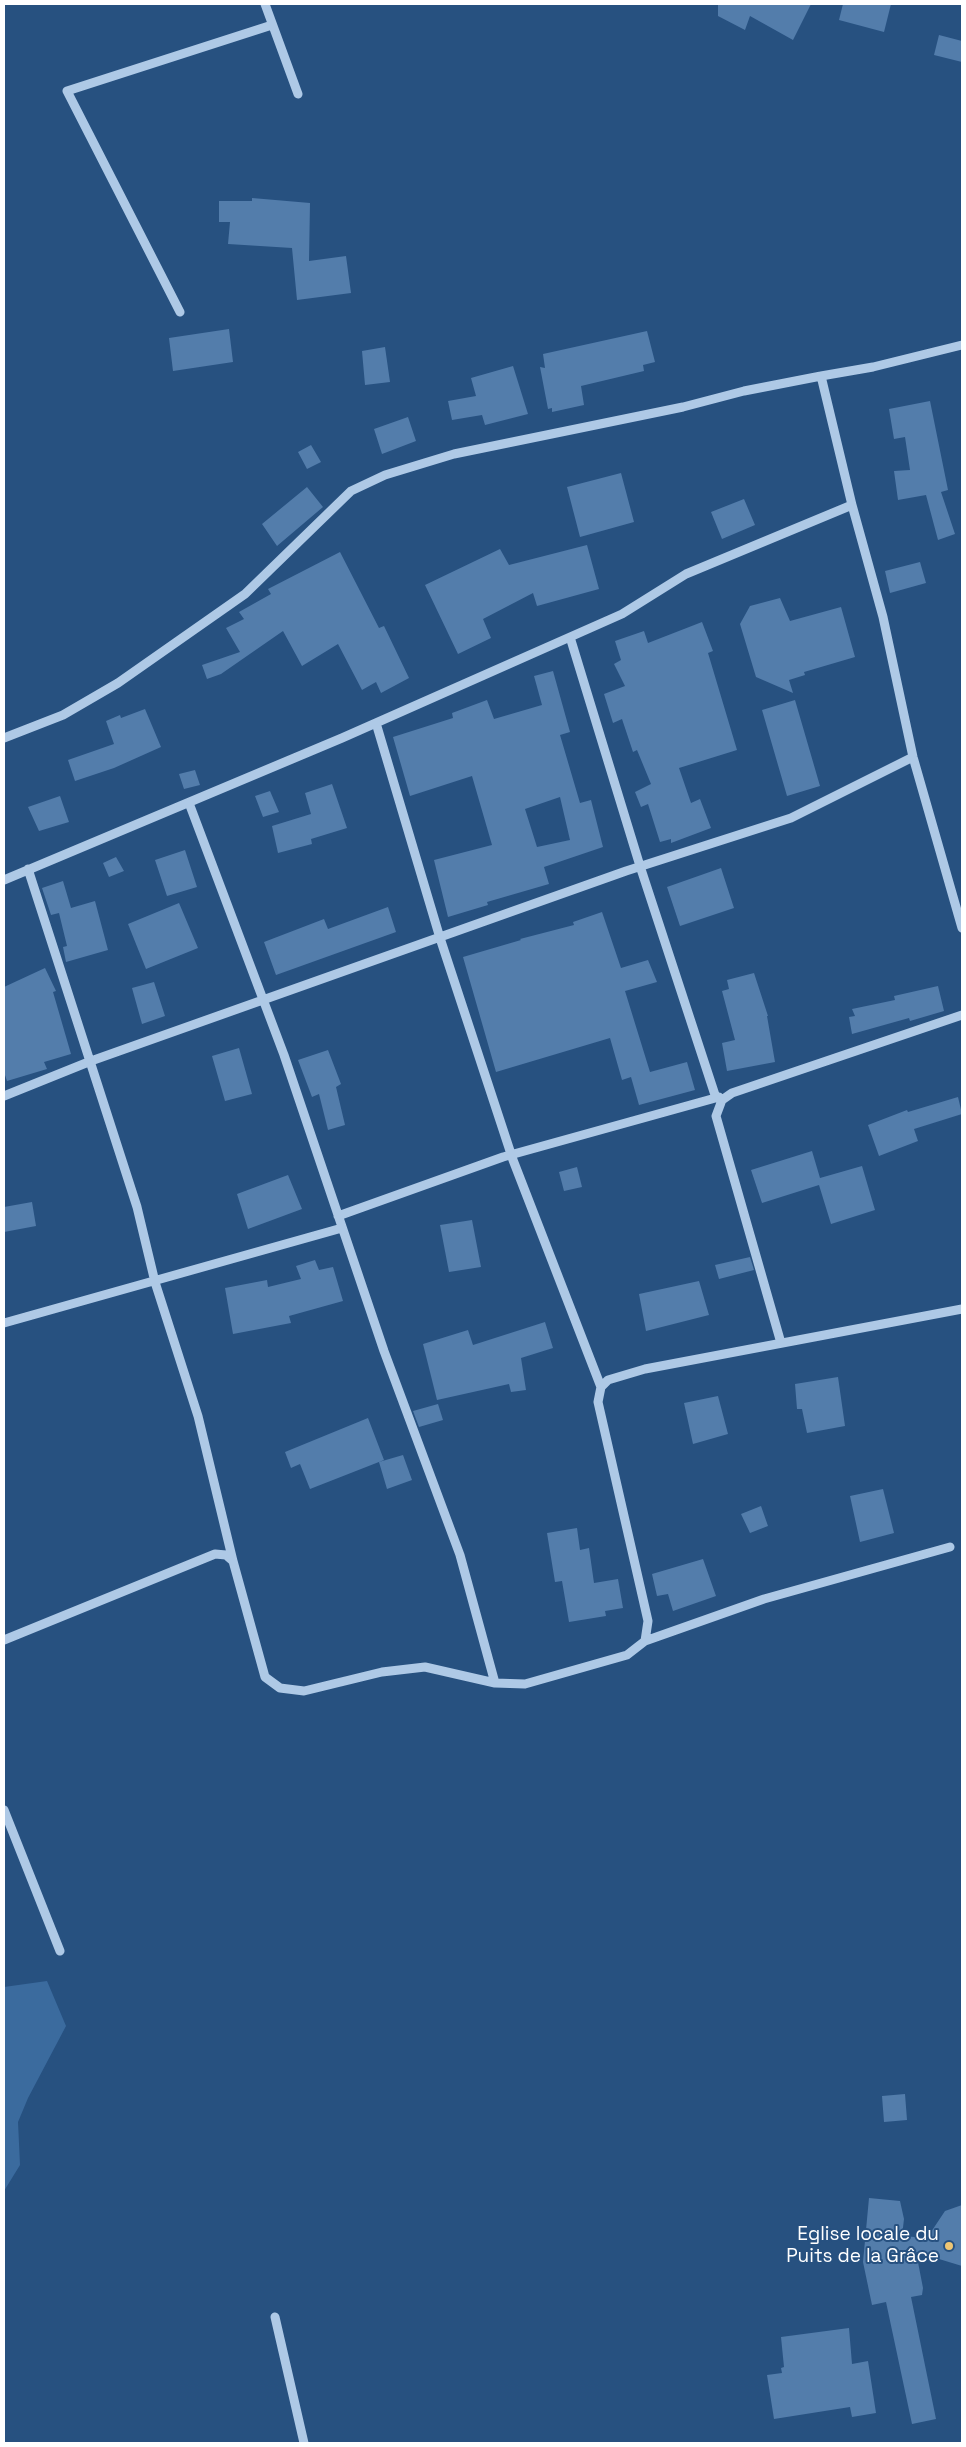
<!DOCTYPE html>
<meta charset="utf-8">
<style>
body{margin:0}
#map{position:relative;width:966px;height:2447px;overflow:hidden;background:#275180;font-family:"Space Grotesk",sans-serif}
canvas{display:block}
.frame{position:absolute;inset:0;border:5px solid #fff;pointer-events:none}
</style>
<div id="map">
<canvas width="966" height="2447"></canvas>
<div class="frame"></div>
</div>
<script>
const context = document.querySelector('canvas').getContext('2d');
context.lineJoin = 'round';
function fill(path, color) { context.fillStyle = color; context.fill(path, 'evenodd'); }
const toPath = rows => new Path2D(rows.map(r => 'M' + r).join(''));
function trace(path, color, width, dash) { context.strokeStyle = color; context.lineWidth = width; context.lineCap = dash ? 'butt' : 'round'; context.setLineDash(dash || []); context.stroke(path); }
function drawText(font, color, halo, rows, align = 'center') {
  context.font = font + ' "Space Grotesk",sans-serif'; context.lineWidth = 4; context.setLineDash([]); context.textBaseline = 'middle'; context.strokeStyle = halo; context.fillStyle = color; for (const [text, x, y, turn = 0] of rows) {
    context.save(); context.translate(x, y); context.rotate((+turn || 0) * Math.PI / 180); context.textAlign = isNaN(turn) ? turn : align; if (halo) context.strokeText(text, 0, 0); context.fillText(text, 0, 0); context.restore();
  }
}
const green = toPath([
 [47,1981,66,2026,28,2098,18,2122,20,2165,4,2191,4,1987]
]);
const building = toPath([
 [718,4,811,4,793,40,750,16,745,30,718,16],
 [843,4,891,4,884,32,839,20],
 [939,35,962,41,962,62,934,55],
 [252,198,310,203,309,261,346,256,351,293,297,300,292,248,228,244,230,222,219,222,219,201,252,201],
 [229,329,233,362,173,371,169,338],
 [647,331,655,362,643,365,644,371,581,386,584,405,552,412,552,408,548,409,540,367,545,368,543,354],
 [385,347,390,382,365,385,362,351],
 [513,366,528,414,485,425,482,415,452,420,448,401,476,396,471,378],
 [930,401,948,490,941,492,955,534,938,540,926,495,898,500,894,471,910,470,905,437,894,439,889,409],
 [408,417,416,441,382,454,374,429],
 [311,445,321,462,307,469,298,452],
 [621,473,634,522,580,537,567,487],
 [307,487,323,507,277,546,262,524],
 [744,499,755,525,722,539,711,512],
 [587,545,599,589,537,606,533,593,483,619,491,638,458,654,425,585,500,549,509,565],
 [340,552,379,628,384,626,409,678,381,693,376,682,362,690,338,644,302,666,283,631,221,674,207,679,202,665,240,652,226,628,244,619,239,612,271,594,268,589],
 [920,562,926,583,890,593,885,571],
 [780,598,790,621,841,607,855,657,804,672,805,675,789,680,793,693,756,677,740,624,750,606],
 [702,622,713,651,708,653,737,750,679,768,691,803,700,799,711,828,671,843,671,839,660,842,648,804,641,807,635,792,651,784,637,750,633,752,622,719,613,723,604,694,625,686,614,664,621,660,615,641,644,631,648,643],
 [553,671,570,732,560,735,580,803,591,800,603,847,544,867,549,884,487,902,488,905,448,917,434,860,492,845,472,776,410,796,393,737,453,718,452,713,487,700,494,719,542,705,534,676],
 [560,797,570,840,537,847,525,809],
 [795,700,820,786,787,796,762,710],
 [145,709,161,747,114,768,75,781,68,760,114,744,106,721,120,715,121,718],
 [195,770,200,785,184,789,179,774],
 [332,784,347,828,311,839,312,844,278,853,272,826,311,814,305,793],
 [270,791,279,812,263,817,255,796],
 [60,796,69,822,39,831,28,807],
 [185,850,197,887,167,896,155,860],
 [116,857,124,871,109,877,103,863],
 [721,868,734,908,680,926,667,887],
 [63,881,71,908,95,901,108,950,66,962,63,947,67,946,59,913,51,915,42,888],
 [179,903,198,948,146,969,128,924],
 [388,907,396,932,276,975,264,942,324,919,328,929],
 [602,912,621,968,648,960,657,982,625,991,650,1072,687,1062,695,1090,639,1105,631,1077,622,1080,610,1038,496,1072,463,957,521,940,520,939,574,925,573,922],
 [45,968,56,991,53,992,71,1054,44,1062,47,1069,7,1081,4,1072,4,987],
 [754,973,768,1016,767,1016,775,1062,727,1071,722,1043,735,1040,722,991,729,989,727,980],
 [154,982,165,1016,142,1024,132,988],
 [938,986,944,1011,910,1021,909,1018,852,1034,849,1017,855,1016,852,1009,895,1000,894,996],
 [239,1048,252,1094,225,1101,212,1056],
 [328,1050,341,1084,336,1087,345,1125,328,1130,319,1094,312,1097,298,1060],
 [958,1097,962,1114,914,1129,918,1141,879,1156,868,1125,907,1110,908,1112],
 [812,1151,820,1178,862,1166,875,1210,831,1224,819,1185,762,1203,751,1170],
 [577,1167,582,1187,564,1191,559,1172],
 [288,1175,302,1209,248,1229,237,1194],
 [32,1202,36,1226,4,1232,4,1207],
 [472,1220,481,1267,449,1272,440,1225],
 [750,1257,754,1270,719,1279,715,1265],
 [315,1260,319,1270,333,1267,343,1301,289,1316,291,1323,233,1334,225,1288,267,1280,268,1287,301,1279,296,1266],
 [699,1281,709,1315,646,1331,639,1294],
 [545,1322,553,1348,521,1358,526,1390,511,1392,509,1384,437,1400,423,1344,468,1330,473,1345],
 [838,1377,845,1426,807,1433,802,1409,797,1409,795,1384],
 [718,1396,728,1434,693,1444,684,1403],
 [438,1404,443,1420,419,1427,413,1411],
 [368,1418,384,1460,310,1489,300,1464,291,1468,285,1452],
 [403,1455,412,1480,387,1489,379,1462],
 [883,1489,894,1533,860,1542,850,1496],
 [761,1506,768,1526,750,1533,741,1514],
 [577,1528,580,1550,589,1548,594,1583,618,1579,623,1608,605,1611,606,1616,569,1622,562,1581,555,1582,547,1533],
 [703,1559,716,1596,673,1611,668,1594,657,1596,652,1574],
 [905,2094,907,2120,884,2122,882,2096],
 [869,2198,900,2201,904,2219,902,2236,927,2238,945,2211,962,2205,962,2266,916,2252,923,2288,922,2295,911,2297,936,2419,912,2424,886,2302,872,2305,863,2262],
 [849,2328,852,2364,868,2361,876,2413,852,2417,850,2407,774,2419,767,2375,782,2373,781,2368,784,2367,781,2337]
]);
const minor = toPath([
 [265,4,298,94],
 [180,312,67,91,272,25],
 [852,505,883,617,913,757,962,928],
 [570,637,640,866,716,1098],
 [376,723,440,938,513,1160,601,1387],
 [4,738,63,715,118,683,245,594,351,491,385,475,454,454,683,407,744,391,821,376],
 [189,803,284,1055,384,1351,460,1555,495,1683],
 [28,869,137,1207,155,1282,198,1416,233,1561],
 [4,880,342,738,622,614,686,574,852,505,821,376,873,367,962,345],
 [4,1096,91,1061,626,871,791,818,913,757],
 [338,1216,503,1157,719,1097],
 [4,1323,342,1228],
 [781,1343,716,1116,722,1100,732,1093,962,1015],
 [4,1640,215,1554,226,1555,233,1561,265,1677,280,1688,304,1691,382,1672,425,1667,495,1683,525,1684,627,1655,645,1641,648,1621,598,1402,601,1387,608,1380,645,1369,962,1309],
 [645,1641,764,1599,950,1547],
 [4,1810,60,1951],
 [275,2317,304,2443]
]);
const markers = [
 [949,2246,5,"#eec674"]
];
const poiNames = [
 ["Eglise locale du",939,2235],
 ["Puits de la Grâce",939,2257]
];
fill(green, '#3b6b9e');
fill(building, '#537dab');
trace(minor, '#aec9e6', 9);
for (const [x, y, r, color] of markers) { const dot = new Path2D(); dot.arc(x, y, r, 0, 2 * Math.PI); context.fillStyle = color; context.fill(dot); trace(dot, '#275180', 2); }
drawText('19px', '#fff', '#275180', poiNames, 'right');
</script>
